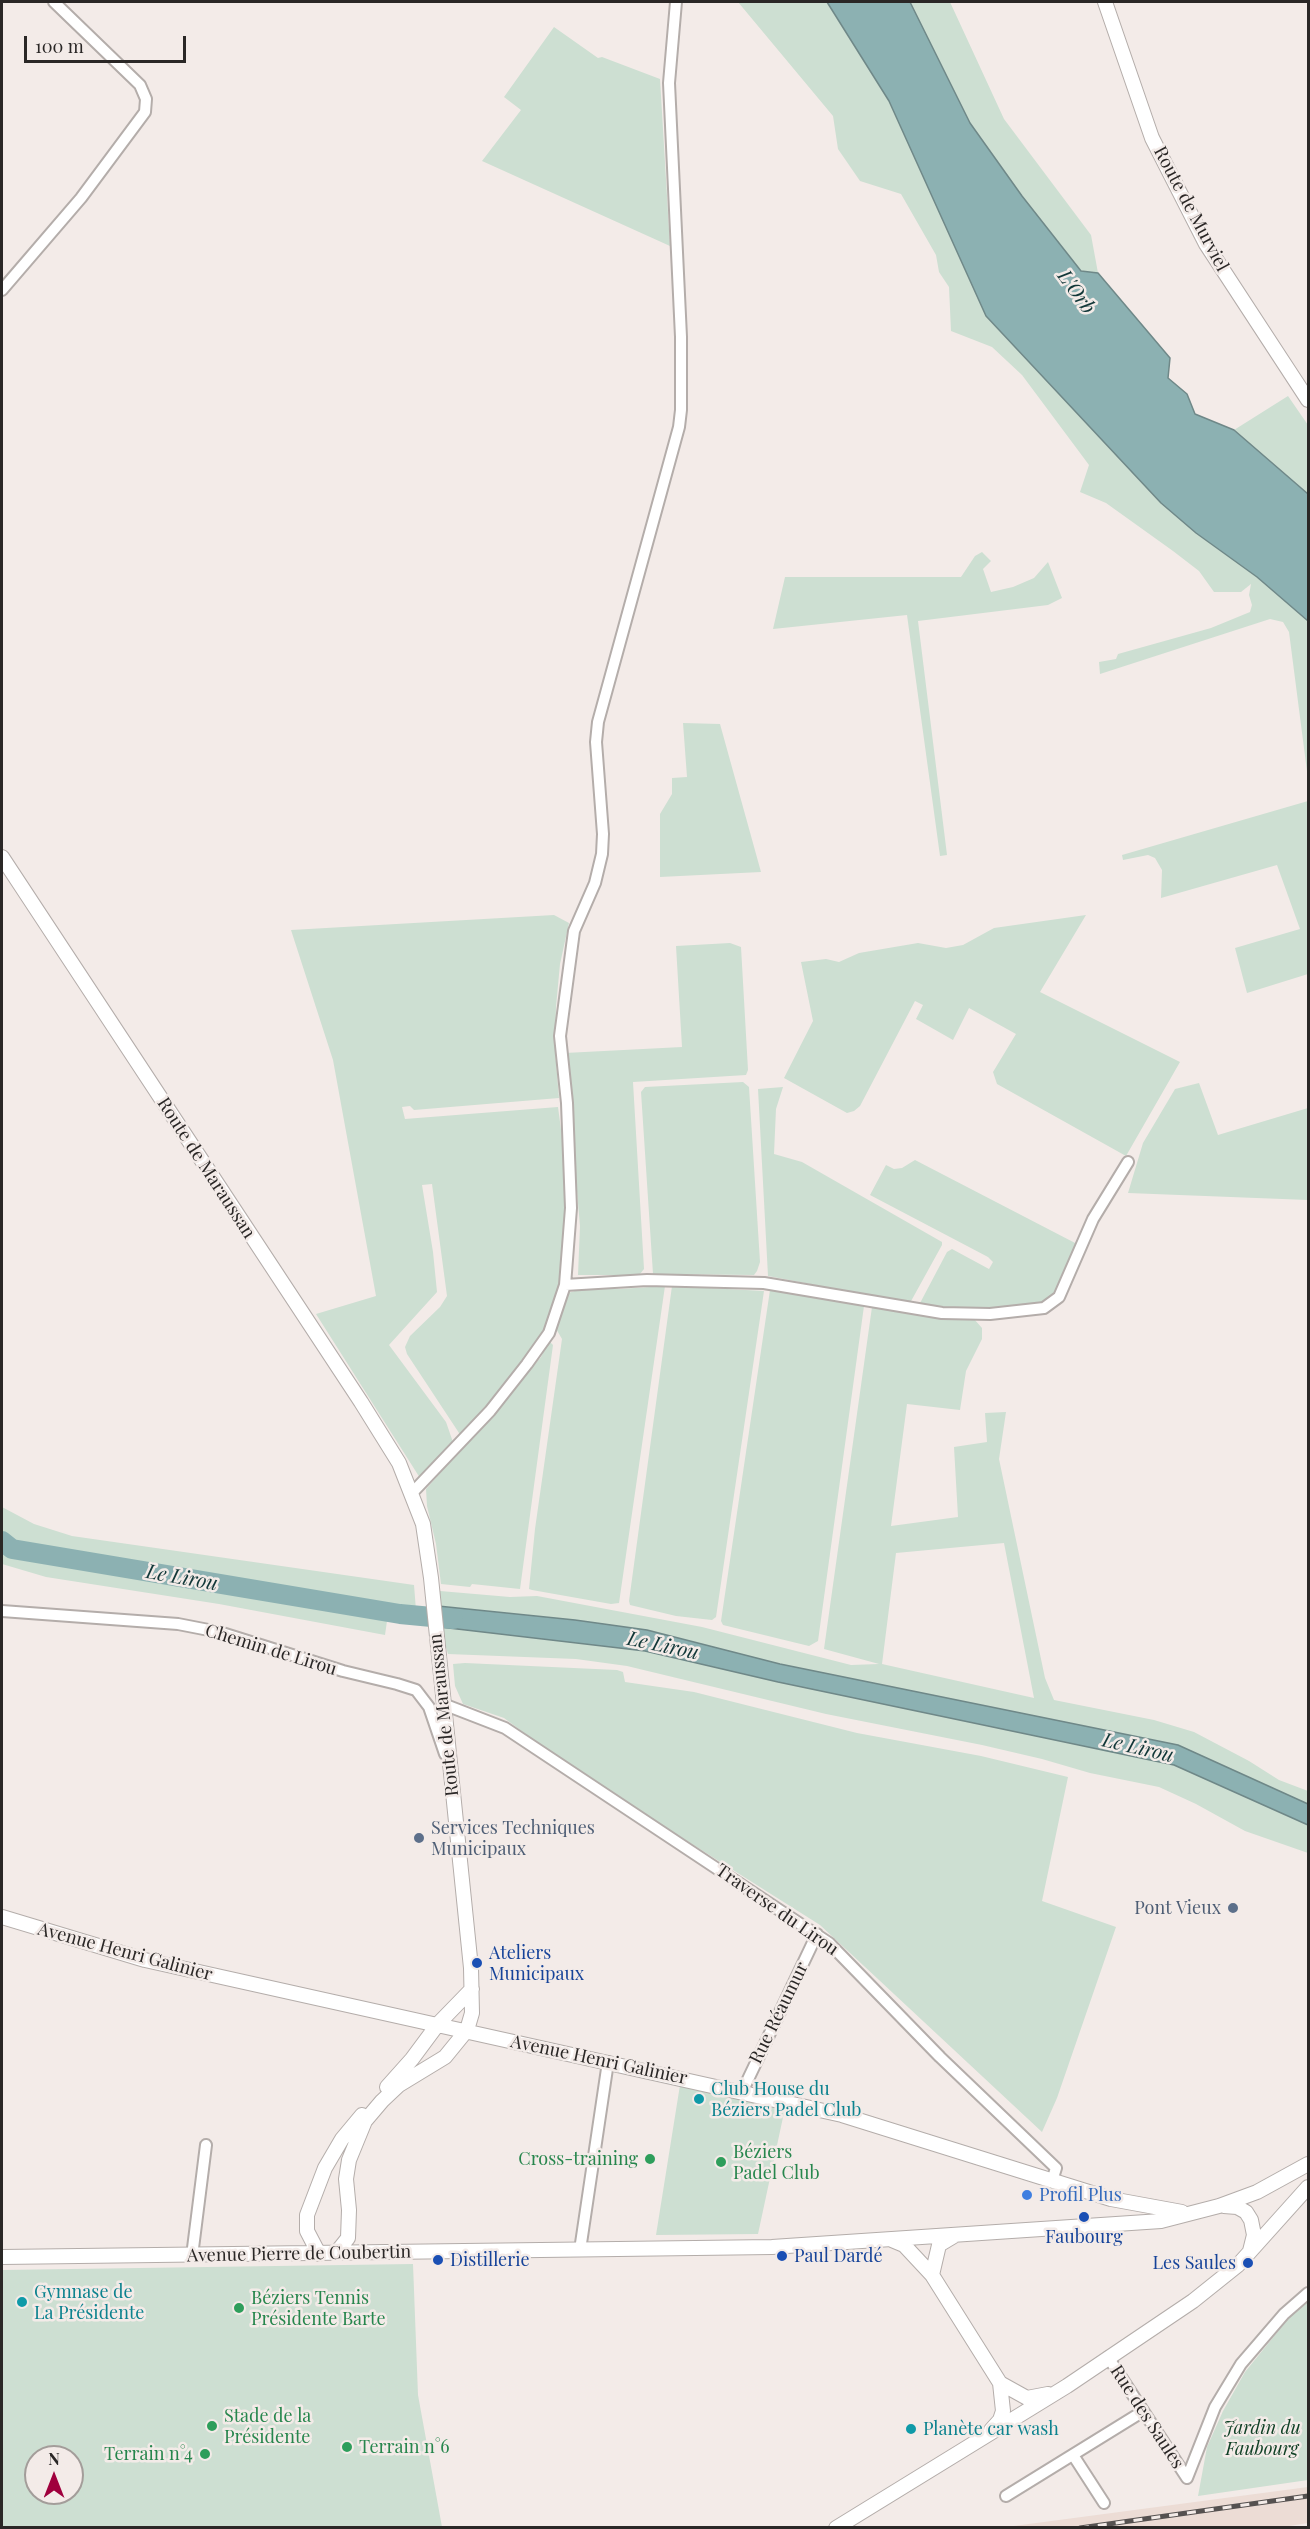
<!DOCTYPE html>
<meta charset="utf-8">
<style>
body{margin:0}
#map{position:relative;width:1310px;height:2529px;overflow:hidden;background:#f3ebe8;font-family:"Playfair Display",serif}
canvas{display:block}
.frame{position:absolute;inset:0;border:3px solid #2a2726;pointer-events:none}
.north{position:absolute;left:24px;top:2445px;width:60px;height:60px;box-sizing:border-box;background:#f3ebe8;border:2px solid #a39d9a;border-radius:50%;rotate:0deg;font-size:16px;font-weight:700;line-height:24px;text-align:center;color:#2a2726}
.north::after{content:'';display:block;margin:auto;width:21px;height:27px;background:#a0003d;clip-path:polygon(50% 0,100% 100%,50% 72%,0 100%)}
.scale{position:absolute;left:24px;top:36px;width:162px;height:27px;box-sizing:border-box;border:3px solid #2a2726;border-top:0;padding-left:8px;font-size:18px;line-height:21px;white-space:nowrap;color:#2a2726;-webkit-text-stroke:4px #f3ebe8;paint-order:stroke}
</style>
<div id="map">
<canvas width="1310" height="2529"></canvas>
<div class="frame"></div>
<div class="north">N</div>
<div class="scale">100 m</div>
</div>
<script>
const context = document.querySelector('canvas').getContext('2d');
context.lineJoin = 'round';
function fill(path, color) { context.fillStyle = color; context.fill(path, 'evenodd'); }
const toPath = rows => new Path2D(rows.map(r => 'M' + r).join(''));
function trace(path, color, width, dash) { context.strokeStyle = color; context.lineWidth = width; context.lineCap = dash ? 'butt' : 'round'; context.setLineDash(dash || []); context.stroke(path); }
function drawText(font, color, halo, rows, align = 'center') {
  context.font = font + ' "Playfair Display",serif'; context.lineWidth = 5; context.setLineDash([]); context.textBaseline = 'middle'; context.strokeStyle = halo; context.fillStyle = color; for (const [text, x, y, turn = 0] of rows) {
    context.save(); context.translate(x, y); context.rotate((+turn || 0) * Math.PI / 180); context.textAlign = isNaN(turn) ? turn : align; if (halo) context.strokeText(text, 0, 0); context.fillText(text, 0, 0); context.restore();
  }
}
const built = toPath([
 [1308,2487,1308,2523,1277,2528,1006,2527]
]);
const green = toPath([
 [738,2,827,2,889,101,986,316,1161,503,1196,533,1257,577,1308,621,1308,779,1289,632,1283,622,1270,619,1100,674,1099,662,1116,659,1118,654,1211,628,1250,612,1252,605,1249,595,1251,584,1241,592,1214,592,1199,571,1173,551,1106,503,1080,492,1089,465,1022,375,992,347,951,331,949,287,939,272,936,255,901,194,860,181,838,149,833,116],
 [910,2,950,2,1004,119,1091,235,1098,273,1081,271,1022,196,970,123],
 [554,27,598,58,602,57,660,79,670,246,482,161,521,110,504,97],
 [1288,396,1308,425,1308,494,1234,430],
 [982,552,991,561,983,569,991,592,1013,587,1034,578,1048,562,1062,598,1048,605,918,621,947,855,940,856,907,615,773,629,785,577,961,577,975,556],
 [683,723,720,724,761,872,660,877,660,814,672,794,672,778,687,777],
 [1308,801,1308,974,1247,993,1235,948,1300,929,1277,865,1161,898,1162,870,1155,858,1148,855,1123,860,1122,855],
 [554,915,569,923,560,964,556,1007,555,1050,559,1098,414,1110,410,1106,402,1107,405,1119,558,1107,567,1174,566,1241,562,1275,553,1309,543,1333,492,1404,461,1436,407,1354,405,1347,410,1336,440,1307,447,1296,432,1184,422,1185,433,1252,437,1292,389,1345,446,1422,454,1445,420,1478,316,1314,376,1296,333,1060,291,930],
 [1086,915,1040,992,1180,1062,1126,1156,997,1084,993,1072,1016,1034,969,1008,953,1040,916,1019,923,1005,915,1001,860,1106,854,1111,847,1113,784,1078,813,1021,801,962,826,959,839,962,859,953,918,943,946,948,963,945,994,928],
 [730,943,741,947,748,1070,746,1075,633,1082,644,1269,640,1274,633,1275,578,1275,580,1226,565,1053,682,1047,676,946],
 [743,1082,749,1087,760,1262,757,1271,754,1275,653,1274,641,1092,645,1087],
 [1199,1083,1218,1135,1308,1108,1308,1200,1128,1193,1143,1143,1175,1089],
 [783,1087,776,1109,774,1154,802,1162,942,1242,942,1245,910,1303,768,1276,758,1089],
 [915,1160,1077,1244,1050,1305,982,1312,919,1305,947,1252,952,1249,989,1269,993,1262,988,1257,870,1195,886,1165,894,1169,902,1168],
 [665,1286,619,1603,611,1604,532,1590,529,1589,535,1529,562,1339,555,1327,563,1299,568,1293,585,1288,620,1289],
 [672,1286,764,1291,716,1617,712,1620,676,1616,630,1605,629,1601],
 [770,1290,864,1306,818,1641,809,1646,723,1625,721,1621],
 [872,1307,974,1319,982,1328,982,1339,966,1371,960,1410,907,1404,891,1526,958,1517,954,1447,987,1442,985,1413,1006,1412,999,1459,1045,1678,1054,1700,1154,1720,1194,1732,1249,1761,1279,1780,1308,1791,1308,1804,1178,1745,780,1664,647,1630,575,1620,440,1606,440,1591,510,1597,537,1596,702,1627,851,1665,879,1664,824,1649],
 [1004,1543,1034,1698,882,1664,896,1553],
 [549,1341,553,1345,520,1589,472,1584,470,1587,441,1584,436,1544,427,1506,426,1489,541,1357],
 [2,1507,34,1524,72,1536,414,1585,416,1610,392,1609,240,1584,238,1594,387,1621,385,1635,219,1604,46,1577,2,1564],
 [440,1627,645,1651,778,1682,1174,1765,1308,1825,1308,1853,1245,1831,1196,1804,1159,1787,1090,1773,1042,1759,982,1745,826,1714,627,1666,576,1659,448,1654],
 [465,1663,617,1670,623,1672,625,1682,694,1692,857,1733,981,1756,1068,1777,1042,1901,1116,1927,1057,2098,1042,2132,820,1925,570,1767,504,1718,463,1704,455,1686,453,1664],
 [680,2085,785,2108,758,2234,656,2235],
 [413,2264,418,2395,442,2527,2,2527,2,2270],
 [36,2457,72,2457,72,2493,36,2493],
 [1308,2300,1308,2480,1198,2496,1207,2447,1223,2411,1245,2372,1288,2319]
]);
const water = toPath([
 [827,2,910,2,970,123,1022,196,1081,271,1098,273,1170,358,1168,378,1187,394,1195,414,1234,430,1308,494,1308,621,1257,577,1196,533,1161,503,986,316,889,101,827,2],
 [438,1606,575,1620,647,1630,780,1664,1178,1745,1308,1804,1308,1825,1174,1765,778,1682,645,1651,440,1627,438,1606]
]);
const river = toPath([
 [2,1541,12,1549,400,1614,453,1619]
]);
const minor = toPath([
 [2,290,81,198,145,112,146,99,140,85,54,2],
 [565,1285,571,1208,567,1103,560,1036,574,931,595,883,602,854,603,834,596,742,598,722,679,427,681,410,681,337,669,83,676,2],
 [412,1493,490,1411,527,1364,549,1333,565,1285,647,1280,764,1283,942,1313,990,1314,1044,1308,1059,1297,1093,1219,1128,1162],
 [2,1611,178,1624,219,1632,343,1671,397,1684,416,1690,429,1707,445,1754],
 [443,1704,505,1728,829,1943,940,2057,1056,2168,1052,2181],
 [742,2092,817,1934],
 [580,2250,608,2062],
 [192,2256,206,2145],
 [1108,2357,1187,2478],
 [1073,2455,1104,2503],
 [1187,2478,1215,2407,1241,2364,1284,2314,1308,2293],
 [1006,2496,1142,2412]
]);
const major = toPath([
 [1105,2,1152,138,1206,244,1308,400],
 [2,857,361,1402,399,1463,423,1524,431,1578,471,1968,472,2013,467,2030,445,2057,399,2085,382,2101,365,2121,349,2160,346,2179,349,2210,348,2238,336,2253],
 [2,1917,145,1960,842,2115,1111,2199,1182,2212],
 [387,2087,412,2059,438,2024,472,1989],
 [1224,2206,1237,2207,1246,2212,1251,2220,1254,2235,1250,2251],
 [892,2240,904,2245,932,2275,1000,2383,1003,2411,1000,2420,991,2430],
 [319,2254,307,2231,307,2215,325,2168,342,2139,362,2115],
 [2,2257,772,2247,1161,2221,1219,2206,1257,2192,1308,2164],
 [932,2275,939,2245,954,2236],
 [1000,2383,1027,2398,1048,2394],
 [836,2528,1067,2386,1193,2301,1238,2265,1308,2187]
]);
const rail = toPath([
 [1080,2528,1308,2496]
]);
const markers = [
 [419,1838,6,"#5c6f8a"],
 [1233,1908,6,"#5c6f8a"],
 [477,1963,6,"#1a4fb4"],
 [699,2099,6,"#0f9aa8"],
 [650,2159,6,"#2e9e5b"],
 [721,2162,6,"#2e9e5b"],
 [1027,2195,6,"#3f7fe0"],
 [1084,2217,6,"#1a4fb4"],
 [782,2256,6,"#1a4fb4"],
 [438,2260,6,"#1a4fb4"],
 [1248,2263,6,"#1a4fb4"],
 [22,2302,6,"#0f9aa8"],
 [239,2308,6,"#2e9e5b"],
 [212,2426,6,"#2e9e5b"],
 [911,2429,6,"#0f9aa8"],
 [347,2447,6,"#2e9e5b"],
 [205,2454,6,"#2e9e5b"]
];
const streetNames = [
 ["Route de Murviel",1191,209,62],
 ["Route de Maraussan",206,1168,57],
 ["Chemin de Lirou",271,1650,17],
 ["Route de Maraussan",444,1715,-96],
 ["Traverse du Lirou",777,1910,35],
 ["Avenue Henri Galinier",125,1952,15],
 ["Rue Réaumur",779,2013,-64],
 ["Avenue Henri Galinier",599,2060,12],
 ["Avenue Pierre de Coubertin",299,2254,-1],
 ["Rue des Saules",1147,2417,57]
];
const serviceNames = [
 ["Services Techniques",431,1828],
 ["Municipaux",431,1849],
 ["Pont Vieux",1221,1908,"right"]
];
const transitNames = [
 ["Ateliers",489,1953],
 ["Municipaux",489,1974],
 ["Faubourg",1084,2237,"center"],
 ["Paul Dardé",794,2256],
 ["Distillerie",450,2260],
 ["Les Saules",1236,2263,"right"]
];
const cultureNames = [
 ["Club House du",711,2089],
 ["Béziers Padel Club",711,2110],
 ["Gymnase de",34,2292],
 ["La Présidente",34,2313],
 ["Planète car wash",923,2429]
];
const leisureNames = [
 ["Béziers",733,2152],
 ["Padel Club",733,2173],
 ["Cross-training",638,2159,"right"],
 ["Béziers Tennis",251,2298],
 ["Présidente Barte",251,2319],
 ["Stade de la",224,2416],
 ["Présidente",224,2437],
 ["Terrain n°6",359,2447],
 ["Terrain n°4",193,2454,"right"]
];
const shopNames = [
 ["Profil Plus",1039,2195]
];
const parkNames = [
 ["Jardin du",1262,2428],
 ["Faubourg",1262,2449]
];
const waterNames = [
 ["L'Orb",1076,292,54],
 ["Le Lirou",182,1578,10],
 ["Le Lirou",663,1646,12],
 ["Le Lirou",1138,1748,13]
];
fill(built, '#ecdcd5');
fill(green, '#cddfd2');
fill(water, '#8cb1b2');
trace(water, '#6f8888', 1.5);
trace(river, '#8cb1b2', 20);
trace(minor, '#b4adaa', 14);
trace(major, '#b4adaa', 16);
trace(minor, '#fff', 10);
trace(major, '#fff', 14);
trace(rail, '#555150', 5);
trace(rail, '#f3ebe8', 3, [9]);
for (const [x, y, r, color] of markers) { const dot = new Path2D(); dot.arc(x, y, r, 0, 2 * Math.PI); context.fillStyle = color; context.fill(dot); trace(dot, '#f3ebe8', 2); }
drawText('18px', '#2a2726', '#f3ebe8', streetNames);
drawText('18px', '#4e5e75', '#f3ebe8', serviceNames, 'left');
drawText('18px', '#164399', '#f3ebe8', transitNames, 'left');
drawText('18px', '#0d838f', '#f3ebe8', cultureNames, 'left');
drawText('18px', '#27864d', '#f3ebe8', leisureNames, 'left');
drawText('18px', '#366cbe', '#f3ebe8', shopNames, 'left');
drawText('italic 18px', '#0f4025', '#f3ebe8', parkNames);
drawText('italic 20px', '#113738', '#f3ebe8', waterNames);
</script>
